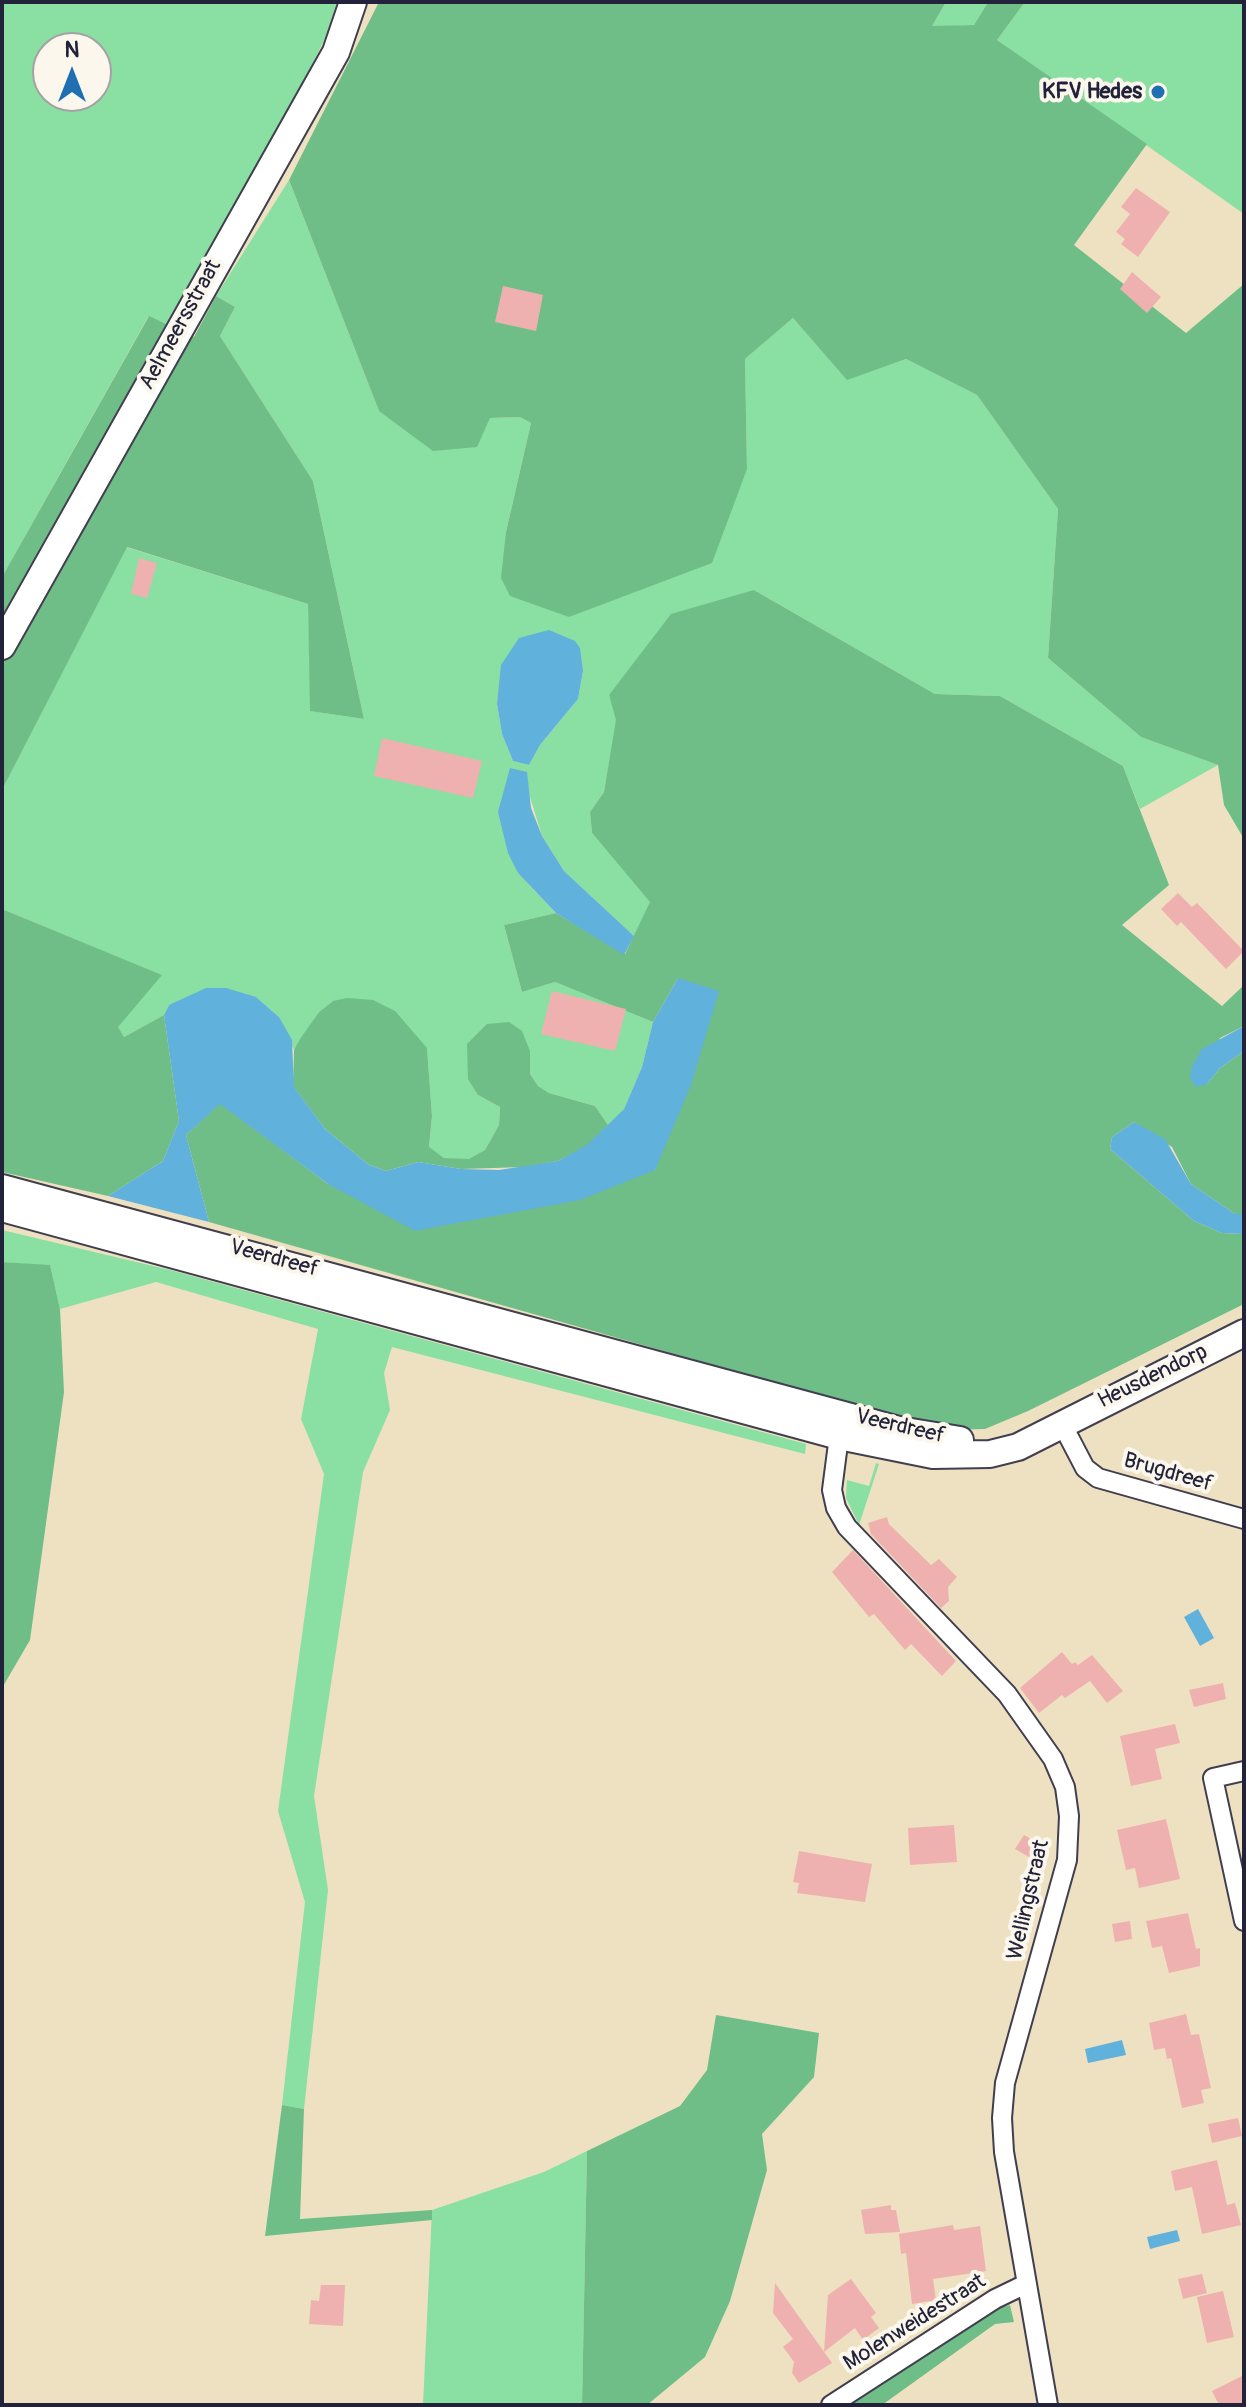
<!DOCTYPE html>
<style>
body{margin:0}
#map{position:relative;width:1246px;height:2407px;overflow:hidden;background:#eee1c1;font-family:Pangolin,sans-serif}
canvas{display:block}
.frame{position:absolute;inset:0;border:4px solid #22223b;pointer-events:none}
.north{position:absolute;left:32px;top:32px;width:80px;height:80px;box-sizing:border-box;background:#fbf7ec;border:2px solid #a4a2a5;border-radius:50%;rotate:0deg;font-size:22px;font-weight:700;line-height:32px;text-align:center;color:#22223b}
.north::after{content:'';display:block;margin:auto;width:28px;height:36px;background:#1f6fb2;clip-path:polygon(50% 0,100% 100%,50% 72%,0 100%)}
</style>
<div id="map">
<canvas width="1246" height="2407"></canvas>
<div class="frame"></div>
<div class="north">N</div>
</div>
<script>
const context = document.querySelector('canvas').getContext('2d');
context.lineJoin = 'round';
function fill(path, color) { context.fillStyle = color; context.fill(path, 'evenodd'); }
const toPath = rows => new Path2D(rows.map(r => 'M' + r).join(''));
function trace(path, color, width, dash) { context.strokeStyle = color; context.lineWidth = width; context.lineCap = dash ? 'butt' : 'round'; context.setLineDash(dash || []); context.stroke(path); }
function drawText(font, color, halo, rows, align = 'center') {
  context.font = font + ' Pangolin,sans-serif'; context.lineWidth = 8; context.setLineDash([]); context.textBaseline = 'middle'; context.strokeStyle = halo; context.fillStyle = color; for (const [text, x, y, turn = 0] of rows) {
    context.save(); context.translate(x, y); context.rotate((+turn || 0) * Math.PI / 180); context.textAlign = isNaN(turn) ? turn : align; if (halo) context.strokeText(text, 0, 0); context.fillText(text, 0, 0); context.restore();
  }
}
const green = toPath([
 [2,2,337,2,325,38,296,98,169,325,148,317,2,577],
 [48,48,96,48,96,96,48,96],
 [946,2,988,2,974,25,931,27],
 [1025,2,1244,2,1244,214,997,40],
 [289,180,379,411,490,418,520,417,531,423,506,532,747,469,745,359,793,318,847,379,906,359,977,395,1058,509,1048,658,1141,737,1218,765,1140,809,1123,766,1000,696,935,694,754,590,609,695,617,720,604,792,590,812,592,833,651,902,634,936,564,871,542,836,527,787,498,811,518,873,556,913,504,925,522,992,555,982,653,1022,642,1067,624,1109,608,1125,595,1106,549,1093,538,1086,530,1074,530,1051,478,1095,500,1107,499,1125,485,1150,469,1160,444,1158,429,1148,432,1116,427,1048,333,1001,319,1012,294,1050,279,1017,256,997,169,1005,164,1015,124,1037,117,1027,161,975,2,909,2,790,126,547,308,604,311,711,364,719,313,481,220,336,235,307,216,296],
 [583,671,578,699,540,745,529,765,513,761,502,734,497,704,500,685],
 [2,1230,170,1270,806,1444,805,1454,392,1347,384,1373,390,1410,363,1472,314,1796,328,1890,304,2109,282,2105,305,1902,278,1811,324,1474,301,1419,318,1329,156,1282,60,1309,50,1266,2,1262],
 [876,1463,879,1464,859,1525,846,1498,847,1480,869,1486],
 [587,2151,582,2405,423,2405,432,2210,544,2172]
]);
const forest = toPath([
 [379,2,946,2,932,26,974,25,988,2,1025,2,997,40,1147,144,1074,245,1186,333,1244,284,1244,839,1224,805,1218,765,1141,737,1048,658,1058,509,977,395,906,359,847,380,793,318,745,359,747,469,712,563,569,617,510,596,501,578,506,532,531,423,520,417,490,418,477,447,433,451,379,411,289,180],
 [216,296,235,307,220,336,313,481,364,719,310,711,308,604,127,547,2,790,2,577,149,316,194,337],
 [754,590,935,694,1000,696,1123,766,1169,885,1122,925,1222,1006,1244,985,1244,1026,1220,1038,1207,1084,1220,1068,1244,1051,1244,1214,1235,1214,1191,1184,1172,1147,1134,1122,1112,1137,1110,1149,1194,1221,1222,1233,1244,1234,1244,1304,1028,1411,985,1429,942,1430,209,1222,186,1135,220,1103,328,1184,655,1170,678,978,653,1022,555,982,522,992,504,925,556,913,625,954,650,902,592,833,590,812,604,792,616,720,609,695,671,614],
 [2,909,162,975,118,1027,124,1037,164,1015,179,1121,163,1161,108,1196,2,1172],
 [347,998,373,1000,395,1011,427,1048,432,1116,429,1147,444,1158,469,1159,485,1150,499,1125,500,1107,478,1095,468,1079,467,1044,487,1024,509,1022,522,1031,530,1051,530,1074,538,1086,549,1093,595,1106,608,1125,587,1146,558,1161,525,1167,461,1169,418,1162,386,1171,369,1165,325,1129,293,1086,294,1050,300,1039,319,1012,333,1001],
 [2,1262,50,1265,60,1309,64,1392,30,1640,2,1688],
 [716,2015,819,2033,814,2077,762,2134,767,2170,730,2301,705,2357,647,2405,582,2405,587,2151,680,2106,707,2070],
 [282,2105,304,2109,300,2219,432,2210,432,2220,265,2236],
 [1010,2305,1014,2322,995,2324,882,2405,846,2405,992,2310]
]);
const water = toPath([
 [549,630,575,641,580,648,583,671,578,699,540,745,529,765,513,761,502,734,497,704,501,665,519,638],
 [510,768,527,772,531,808,542,836,564,871,634,936,624,955,556,913,518,873,508,853,498,812],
 [678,978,719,991,691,1085,655,1170,580,1200,415,1231,328,1184,220,1104,186,1135,209,1222,108,1196,163,1161,179,1121,164,1015,169,1005,206,988,226,988,256,997,279,1017,292,1040,294,1087,325,1129,369,1165,386,1171,418,1162,461,1169,499,1170,558,1161,587,1145,624,1109,642,1067,653,1022],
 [1244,1026,1244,1051,1220,1068,1207,1084,1196,1087,1190,1078,1192,1066,1202,1049],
 [1134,1122,1165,1139,1191,1184,1235,1214,1244,1214,1244,1234,1222,1233,1194,1221,1110,1149,1112,1137],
 [1198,1609,1214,1638,1200,1646,1184,1617],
 [1122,2040,1126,2055,1088,2063,1085,2049],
 [1177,2230,1180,2241,1150,2249,1147,2237]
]);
const building = toPath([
 [1136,188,1170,212,1138,257,1121,244,1125,239,1116,232,1130,214,1121,207],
 [1132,272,1161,297,1147,313,1120,289],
 [503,286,543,295,536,331,495,322],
 [139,558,157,563,147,598,131,594],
 [382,738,482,761,473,798,374,776],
 [1178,893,1192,907,1197,903,1244,951,1226,969,1181,922,1177,926,1161,909],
 [552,991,626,1009,615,1051,541,1034],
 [887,1517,889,1524,931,1565,939,1559,957,1577,948,1587,949,1601,941,1608,871,1534,868,1523],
 [853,1550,956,1661,942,1676,911,1644,905,1650,874,1614,869,1617,832,1572],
 [1062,1652,1072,1664,1075,1662,1078,1665,1092,1655,1123,1691,1107,1703,1090,1681,1065,1698,1062,1695,1039,1713,1020,1688],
 [1223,1683,1226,1699,1194,1707,1189,1690],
 [1175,1724,1180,1743,1155,1749,1162,1779,1131,1786,1120,1736],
 [1166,1819,1180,1879,1139,1888,1135,1868,1126,1870,1117,1830],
 [954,1825,957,1862,910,1865,908,1828],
 [1024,1835,1044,1847,1036,1861,1015,1849],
 [799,1851,872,1864,865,1902,797,1893,799,1883,793,1882],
 [1188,1913,1196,1949,1200,1948,1200,1966,1169,1973,1162,1946,1152,1948,1146,1921],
 [1130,1921,1132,1939,1115,1942,1112,1924],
 [1186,2014,1191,2035,1199,2034,1211,2088,1201,2090,1204,2103,1182,2108,1171,2058,1167,2059,1165,2048,1154,2050,1149,2023],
 [1238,2118,1242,2136,1212,2143,1208,2124],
 [1217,2160,1227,2205,1235,2203,1241,2225,1202,2234,1192,2187,1175,2191,1171,2171],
 [891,2205,891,2210,896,2210,900,2232,865,2234,861,2210],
 [953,2225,954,2230,980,2226,986,2271,933,2279,936,2300,912,2304,906,2253,901,2254,899,2234],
 [1202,2274,1207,2293,1183,2299,1178,2279],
 [851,2279,876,2313,871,2317,879,2328,863,2340,855,2328,824,2352,828,2295],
 [775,2283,832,2363,799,2383,792,2373,794,2362,783,2347,793,2339,773,2313],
 [321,2285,345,2285,343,2326,309,2324,311,2300,319,2301],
 [1223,2291,1234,2337,1207,2343,1197,2297],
 [1244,2375,1244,2405,1219,2405,1212,2391]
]);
const street = toPath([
 [1061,1422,1085,1468,1098,1478,1244,1519],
 [839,1436,832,1490,836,1508,847,1527,1007,1694,1053,1759,1065,1787,1069,1816,1067,1860,1005,2083,1002,2118,1004,2152,1048,2405],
 [1244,1771,1213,1778,1244,1921],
 [831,2405,995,2299,1026,2284]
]);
const secondary = toPath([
 [2,646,336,52,353,2],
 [2,1188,899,1430,960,1440],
 [2,1208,839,1436,933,1455,990,1454,1018,1447,1244,1333]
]);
const markers = [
 [1158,92,8,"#1f6fb2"]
];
const poiNames = [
 ["KFV Hedes",1142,92]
];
const streetNames = [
 ["Aelmeersstraat",181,325,-61],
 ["Veerdreef",274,1259,15],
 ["Heusdendorp",1153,1377,-26],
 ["Veerdreef",900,1427,13],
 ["Brugdreef",1168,1473,16],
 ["Wellingstraat",1029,1900,-77],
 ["Molenweidestraat",915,2323,-32]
];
fill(green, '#8adfa2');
fill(forest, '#6fbe88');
fill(water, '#60b1db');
fill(building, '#efb1af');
trace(street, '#413f4f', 22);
trace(secondary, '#413f4f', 30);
trace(street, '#fff', 18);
trace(secondary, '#fff', 26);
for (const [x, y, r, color] of markers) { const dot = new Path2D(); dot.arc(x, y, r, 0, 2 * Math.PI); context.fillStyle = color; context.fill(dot); trace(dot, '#fbf7ec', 3); }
drawText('bold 22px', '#22223b', '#fbf7ec', poiNames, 'right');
drawText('22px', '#22223b', '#fbf7ec', streetNames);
</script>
